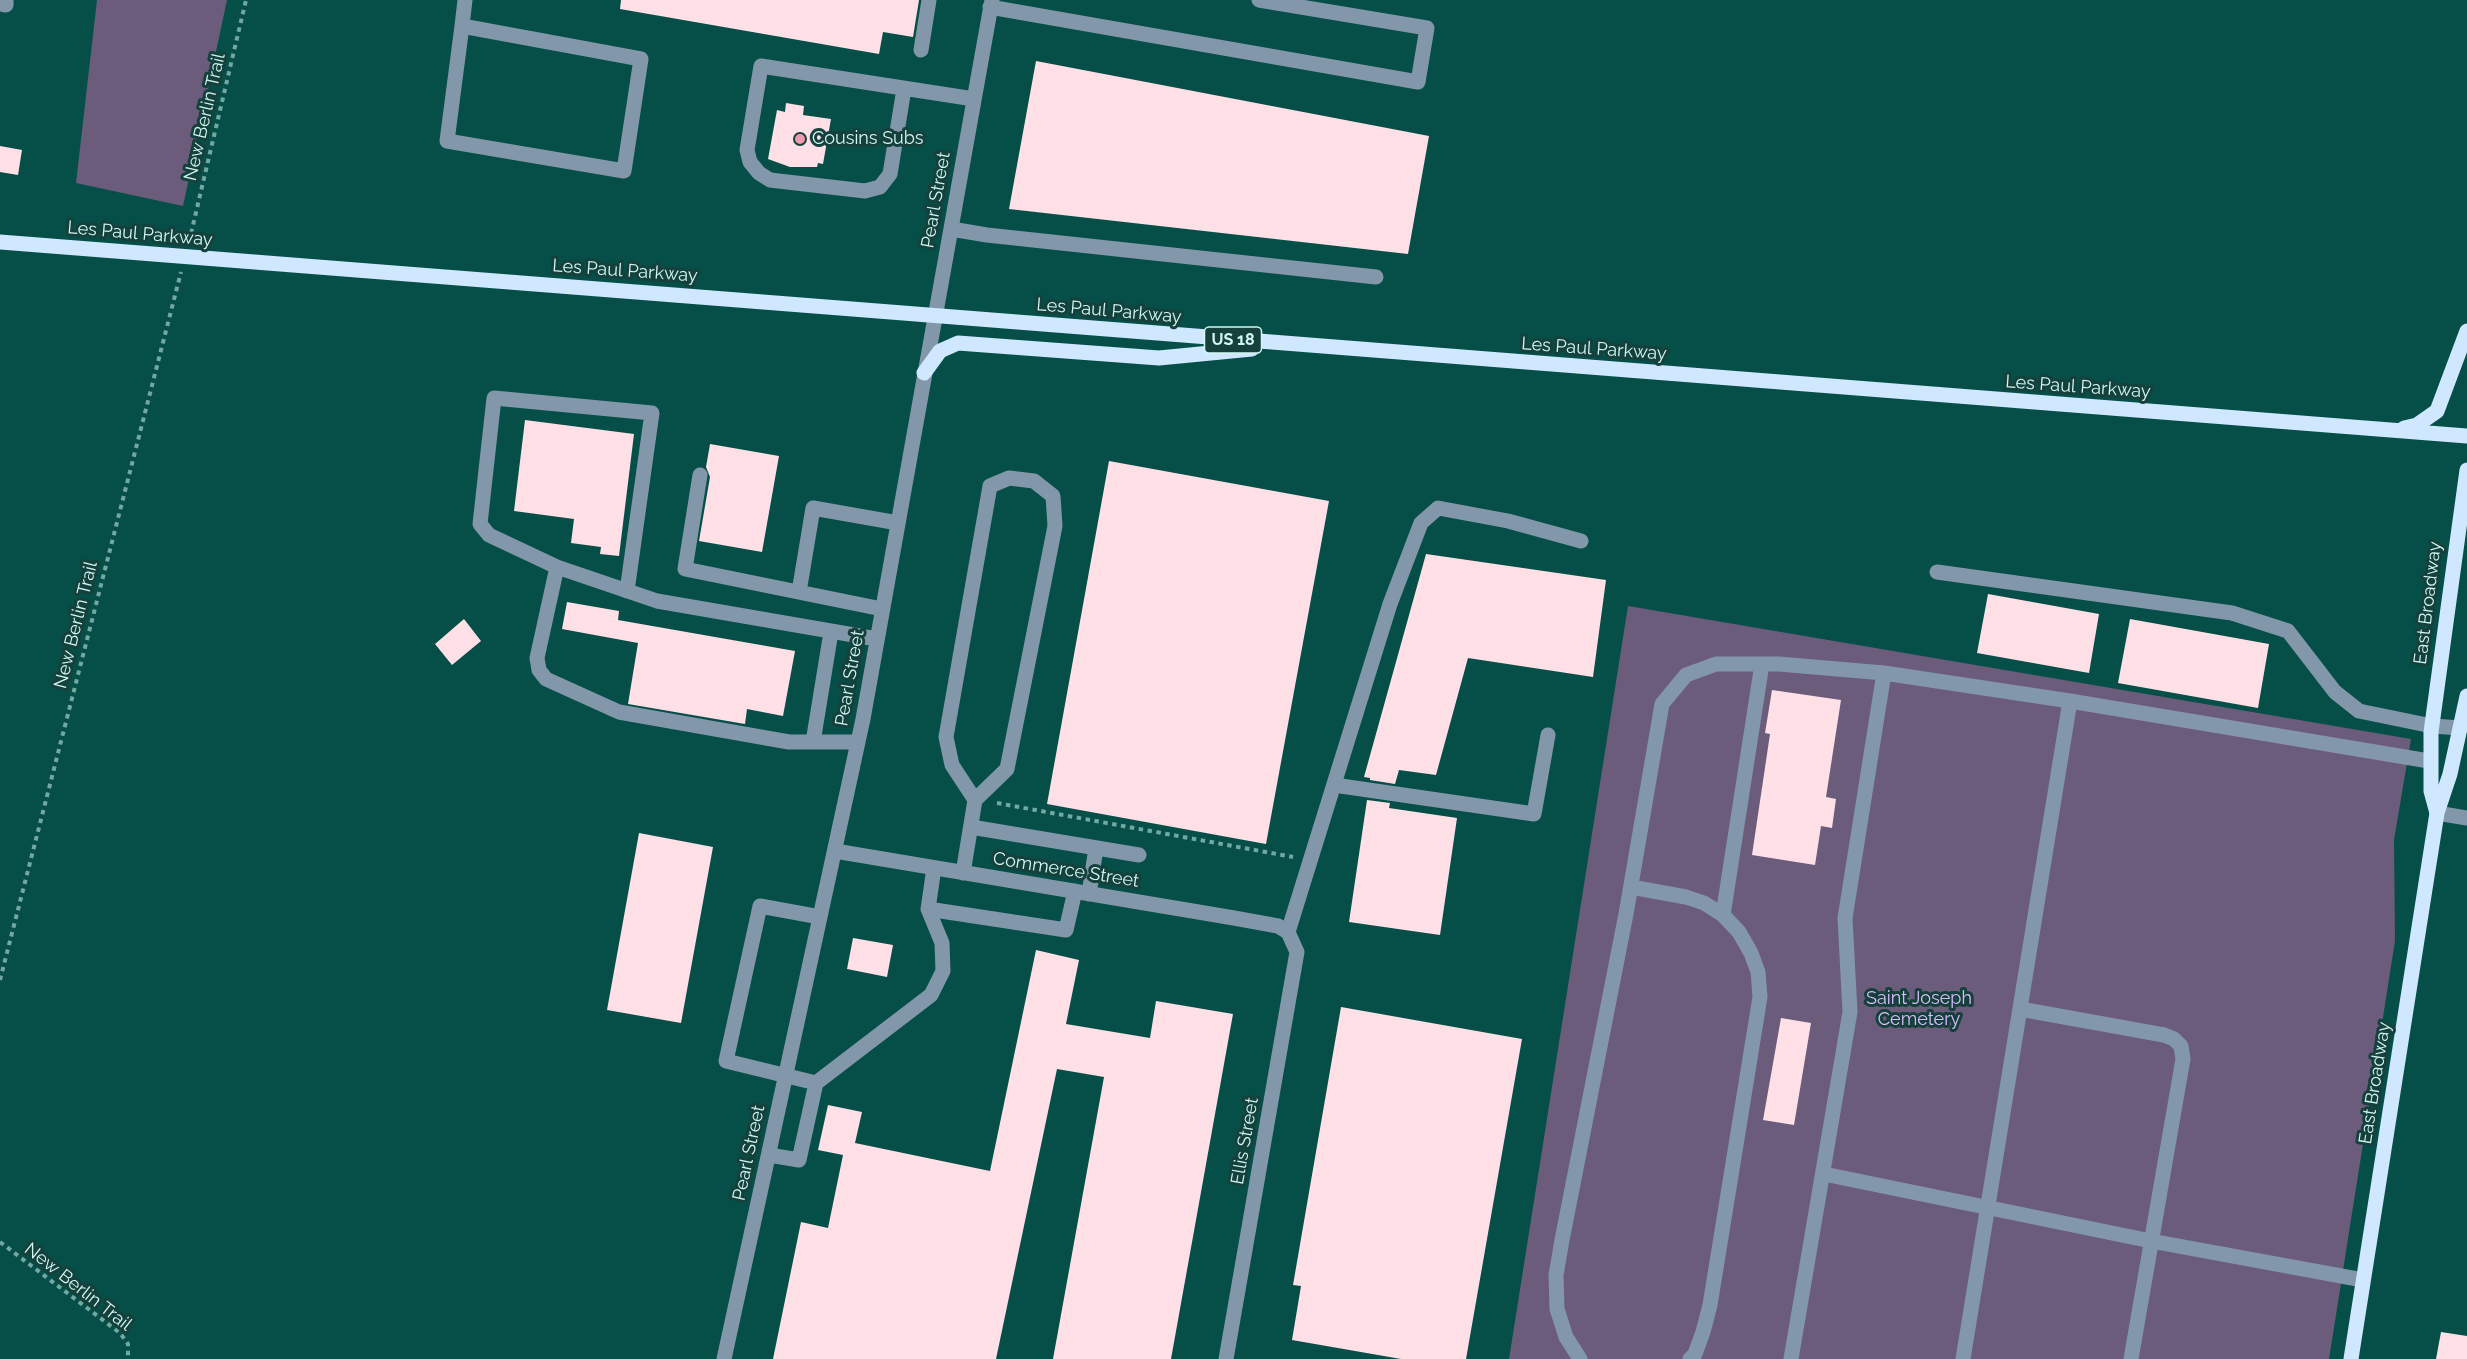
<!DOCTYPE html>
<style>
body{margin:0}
canvas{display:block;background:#064e48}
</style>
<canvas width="2467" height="1359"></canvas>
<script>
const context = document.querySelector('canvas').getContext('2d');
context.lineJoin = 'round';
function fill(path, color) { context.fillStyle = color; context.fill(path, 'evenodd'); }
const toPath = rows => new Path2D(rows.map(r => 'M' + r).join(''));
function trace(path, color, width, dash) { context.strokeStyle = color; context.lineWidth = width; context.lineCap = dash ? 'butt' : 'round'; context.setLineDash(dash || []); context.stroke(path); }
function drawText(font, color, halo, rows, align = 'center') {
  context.font = font + ' Raleway,sans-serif'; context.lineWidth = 6; context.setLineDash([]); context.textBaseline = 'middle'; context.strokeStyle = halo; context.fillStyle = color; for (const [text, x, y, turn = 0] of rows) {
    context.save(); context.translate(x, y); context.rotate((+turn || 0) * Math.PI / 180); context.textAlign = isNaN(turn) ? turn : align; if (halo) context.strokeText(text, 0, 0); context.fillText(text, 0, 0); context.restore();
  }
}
const green = toPath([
 [97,0,227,0,183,206,76,183],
 [1628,606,2411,739,2394,840,2395,941,2329,1359,1509,1359]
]);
const building = toPath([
 [621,0,919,0,913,37,883,32,879,54,620,9],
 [1036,61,1429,136,1408,254,1009,209],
 [786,103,804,106,803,115,831,119,823,164,818,163,817,167,790,167,768,159,777,110,785,112],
 [0,146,22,150,18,175,0,172],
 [525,420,634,434,619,556,600,554,601,547,571,543,574,519,514,511],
 [710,444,779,456,762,552,699,541,710,477,706,467],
 [1109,461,1329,501,1266,844,1047,804],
 [1426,554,1606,580,1593,677,1468,658,1436,775,1399,770,1395,784,1370,780,1370,778,1364,777],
 [1988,594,2099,614,2089,673,1977,653],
 [567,602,619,611,618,620,795,651,783,716,747,709,745,724,628,704,638,643,562,629],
 [464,619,481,641,452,665,435,644],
 [2130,619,2269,644,2258,708,2118,683],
 [1772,690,1841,700,1826,797,1836,799,1832,828,1821,826,1815,865,1752,855,1770,734,1765,733],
 [1367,800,1390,803,1389,808,1457,818,1440,935,1349,922],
 [639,833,713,847,681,1023,607,1010],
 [853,938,893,945,887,977,847,969],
 [1036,950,1079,960,1066,1024,1150,1038,1156,1001,1233,1014,1171,1359,1053,1359,1104,1077,1057,1069,996,1359,773,1359,801,1222,828,1228,843,1155,818,1150,828,1105,862,1112,855,1143,990,1171],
 [1341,1007,1522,1039,1466,1359,1401,1359,1292,1340,1301,1286,1293,1285],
 [1781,1018,1811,1023,1794,1125,1763,1120],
 [2441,1332,2467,1336,2467,1359,2436,1359]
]);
const path = toPath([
 [189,242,246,0],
 [997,803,1293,857],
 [0,980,181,272],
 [0,1242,120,1333,128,1344,128,1359]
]);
const minor = toPath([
 [0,4,6,5,6,0],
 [990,7,1418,82,1427,28,1259,0],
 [462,26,641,59,624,171,447,141,462,26,465,0],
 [921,50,929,0],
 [904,89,890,174,880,187,865,191,770,180,759,173,750,162,747,150,761,66,974,99],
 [951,229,987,235,1376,277],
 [700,475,685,569,882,609],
 [557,567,489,535,480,524,494,398,652,413,627,591],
 [1937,572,2232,613,2288,631,2335,692,2359,711,2432,726,2461,728],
 [799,592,813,508,898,523],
 [813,742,831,632],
 [858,742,789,742,619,712,546,679,539,670,537,658,557,567,657,601,877,639],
 [1334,785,1534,814,1548,735],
 [2437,813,2467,818],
 [971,827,1139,855],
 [835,851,1234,918,1278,926,1288,932,1297,952,1226,1359],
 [934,868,928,909,1066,930,1075,891],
 [963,873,975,800,952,765,946,737,990,486,1009,478,1034,481,1053,496,1055,526,1007,769,975,800],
 [1631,887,1686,897,1704,903,1723,915,1739,932,1751,953,1758,972,1760,997,1710,1305,1703,1332,1695,1354,1690,1359],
 [1089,894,1096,848],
 [1723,915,1762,664],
 [1288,932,1390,604,1421,523,1438,508,1508,521,1581,541],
 [2020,1009,2164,1035,2174,1039,2181,1046,2183,1059,2131,1359],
 [816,1083,931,995,943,971,942,943,928,909],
 [769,1155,799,1160,816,1083,726,1061,760,906,820,917],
 [1824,1174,2151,1241,2363,1280],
 [724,1359,863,719,992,0],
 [1580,1359,1566,1337,1557,1309,1556,1275,1562,1240,1626,914,1662,704,1686,675,1716,664,1779,664,1884,673,2070,701,2429,761],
 [1791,1359,1850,1012,1845,918,1884,673],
 [1963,1359,2070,701]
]);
const major = toPath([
 [0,242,2467,436],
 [924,373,940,351,958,343,1159,358,1252,349],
 [2404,428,2417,425,2437,411,2467,331],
 [2437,813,2431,791,2431,732,2467,470],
 [2351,1359,2437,813,2450,774,2467,696]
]);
const markers = [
 [800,139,6,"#f29aad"]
];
const shields = [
 [1233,340,57]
];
const shieldNames = [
 ["US 18",1233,340]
];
const streetNames = [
 ["New Berlin Trail",205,117,-77],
 ["Pearl Street",936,200,-80],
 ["Les Paul Parkway",140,234,5],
 ["Les Paul Parkway",625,271,4],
 ["Les Paul Parkway",1109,311,5],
 ["Les Paul Parkway",1594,349,4],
 ["Les Paul Parkway",2078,387,4],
 ["East Broadway",2428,603,-83],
 ["New Berlin Trail",76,625,-76],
 ["Pearl Street",850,678,-80],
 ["Commerce Street",1066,870,9],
 ["East Broadway",2375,1083,-81],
 ["Ellis Street",1245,1141,-80],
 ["Pearl Street",749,1153,-78],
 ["New Berlin Trail",78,1287,38]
];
const poiNames = [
 ["Cousins Subs",812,139]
];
const parkNames = [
 ["Saint Joseph",1919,999],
 ["Cemetery",1919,1020]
];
fill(green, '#6b5c7c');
fill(building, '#fee0e6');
trace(path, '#72a8a2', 4, [4.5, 4.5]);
trace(minor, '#8397aa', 15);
trace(major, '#cfe8ff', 15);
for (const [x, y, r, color] of markers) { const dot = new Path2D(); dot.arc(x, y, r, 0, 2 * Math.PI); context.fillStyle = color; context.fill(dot); trace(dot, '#15403c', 2); }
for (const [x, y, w] of shields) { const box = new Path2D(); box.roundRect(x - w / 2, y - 13, w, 26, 4.5); context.fillStyle = '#15403c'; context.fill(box); trace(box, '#d1f7f2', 1.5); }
drawText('bold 16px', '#d1f7f2', null, shieldNames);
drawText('18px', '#d1f7f2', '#15403c', streetNames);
drawText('18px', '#d1f7f2', '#15403c', poiNames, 'left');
drawText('18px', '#dbbdfc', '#15403c', parkNames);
</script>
